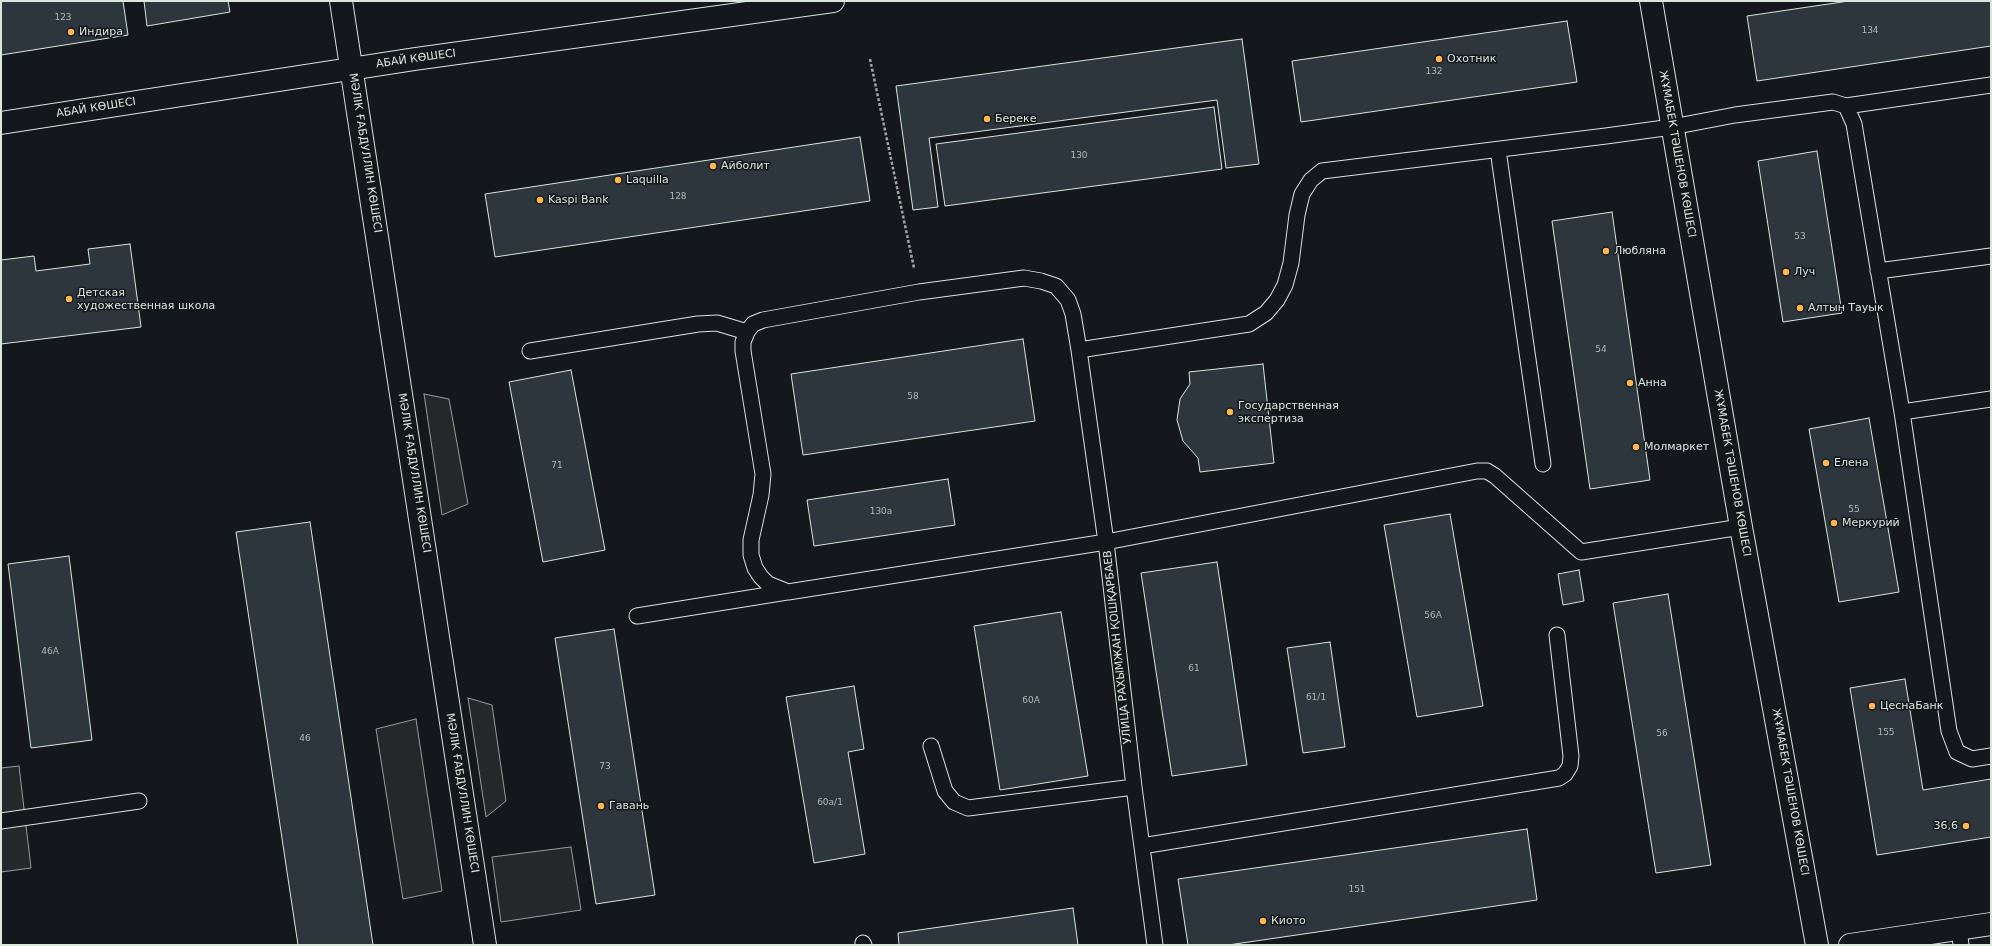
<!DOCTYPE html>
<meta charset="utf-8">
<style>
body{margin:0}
#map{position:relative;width:1992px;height:946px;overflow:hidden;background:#14181c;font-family:"DejaVu Sans",sans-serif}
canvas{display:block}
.frame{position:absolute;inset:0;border:2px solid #d8e6dc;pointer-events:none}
</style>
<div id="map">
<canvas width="1992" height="946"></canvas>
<div class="frame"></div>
</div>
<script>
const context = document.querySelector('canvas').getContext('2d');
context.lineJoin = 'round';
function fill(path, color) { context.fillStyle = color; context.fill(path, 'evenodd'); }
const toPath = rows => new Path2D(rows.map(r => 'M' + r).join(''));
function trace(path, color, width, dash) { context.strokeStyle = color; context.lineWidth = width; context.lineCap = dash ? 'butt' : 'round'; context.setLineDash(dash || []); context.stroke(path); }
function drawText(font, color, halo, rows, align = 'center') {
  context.font = font + ' "DejaVu Sans",sans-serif'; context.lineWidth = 3; context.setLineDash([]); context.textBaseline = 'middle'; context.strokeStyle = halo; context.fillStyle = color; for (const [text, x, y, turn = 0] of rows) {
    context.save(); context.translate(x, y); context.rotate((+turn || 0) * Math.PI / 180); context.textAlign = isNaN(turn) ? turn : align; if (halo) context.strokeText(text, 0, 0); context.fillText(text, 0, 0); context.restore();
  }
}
const parking = toPath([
 [424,394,449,399,468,504,442,515,424,394],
 [468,698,492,705,506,801,486,817,468,698],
 [416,719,442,891,403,899,376,729,416,719],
 [19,766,31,868,1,872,1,768,19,766],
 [571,847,581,910,501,922,492,857,571,847]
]);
const building = toPath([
 [1,1,123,1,128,35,1,55,1,1],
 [144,1,228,1,230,12,147,26,144,1],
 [1849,1,1991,1,1991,46,1757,81,1747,16,1849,1],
 [1567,21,1577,82,1301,122,1292,61,1567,21],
 [1242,39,1259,164,1226,168,1217,100,929,138,938,207,913,210,896,86,1242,39],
 [1214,107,1222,169,945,206,936,144,1214,107],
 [860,137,870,201,495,257,485,194,860,137],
 [1817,151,1842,313,1783,322,1758,161,1817,151],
 [1612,212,1650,480,1590,489,1552,221,1612,212],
 [130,244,141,327,1,344,1,260,34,256,36,271,90,264,88,249,130,244],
 [1023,339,1035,421,803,455,791,374,1023,339],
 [1263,364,1274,463,1200,472,1198,458,1183,441,1177,420,1180,399,1190,384,1189,372,1263,364],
 [571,370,605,550,543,562,509,382,571,370],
 [1869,418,1899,592,1839,602,1809,429,1869,418],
 [948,479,955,525,814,546,807,500,948,479],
 [1450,514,1483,706,1417,717,1384,525,1450,514],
 [310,522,373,945,298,945,236,532,310,522],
 [69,556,92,740,31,748,8,564,69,556],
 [1217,562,1247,765,1172,776,1141,573,1217,562],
 [1579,570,1584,601,1563,605,1558,574,1579,570],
 [1668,594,1711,865,1656,873,1613,603,1668,594],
 [1061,612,1088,776,1000,790,974,626,1061,612],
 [614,629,655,895,596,904,555,638,614,629],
 [1330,642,1345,747,1303,753,1287,648,1330,642],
 [1905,679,1923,790,1991,779,1991,837,1877,855,1850,688,1905,679],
 [854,686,864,749,848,752,865,854,814,863,786,697,854,686],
 [1527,829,1537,900,1228,945,1188,945,1178,879,1527,829],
 [1073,908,1078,945,899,945,898,933,1073,908]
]);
const path = toPath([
 [870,59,914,268]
]);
const service = toPath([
 [1846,106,1991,85],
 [1498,150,1543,464],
 [1878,271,1991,256],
 [1079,350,1249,324,1266,313,1277,300,1285,285,1291,263,1297,215,1302,194,1311,180,1322,171,1606,136,1672,127,1735,115,1833,102,1846,106,1854,124,1902,412,1991,399],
 [530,351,698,324,717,323,747,332],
 [1902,412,1949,731,1957,752,1972,759,1991,756],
 [637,616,787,592],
 [931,746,945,791,954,802,968,808,1134,787],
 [1,821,139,801],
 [1142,846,1559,778,1565,774,1570,766,1571,756,1557,635],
 [1959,928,1961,945],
 [863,943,864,945],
 [1155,945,1134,787,1106,542,1079,350,1073,314,1068,300,1056,286,1041,281,1024,278,919,292,763,320,753,324,747,332,743,342,743,351,763,474,761,495,751,540,751,555,755,568,761,577,768,584,788,592,1106,542,1477,471,1487,471,1495,476,1581,552,1741,527]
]);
const minor = toPath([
 [1651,1,1741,527,1817,945]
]);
const tertiary = toPath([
 [341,1,485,945],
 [1850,945,1991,924]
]);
const secondary = toPath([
 [1,123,415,59,833,1]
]);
const markers = [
 [71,32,4,"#ffb74d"],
 [1439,59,4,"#ffb74d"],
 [987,119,4,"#ffb74d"],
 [713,166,4,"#ffb74d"],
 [618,180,4,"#ffb74d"],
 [540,200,4,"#ffb74d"],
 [1606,251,4,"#ffb74d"],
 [1786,272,4,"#ffb74d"],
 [69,299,4,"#ffb74d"],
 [1800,308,4,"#ffb74d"],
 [1630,383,4,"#ffb74d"],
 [1230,412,4,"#ffb74d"],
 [1636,447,4,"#ffb74d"],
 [1826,463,4,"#ffb74d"],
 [1834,523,4,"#ffb74d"],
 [1872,706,4,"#ffb74d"],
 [601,806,4,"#ffb74d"],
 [1966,826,4,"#ffb74d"],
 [1263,921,4,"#ffb74d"]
];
const numberNames = [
 ["123",63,18],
 ["134",1870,31],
 ["132",1434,72],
 ["130",1079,156],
 ["128",678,197],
 ["53",1800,237],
 ["54",1601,350],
 ["58",913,397],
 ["71",557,466],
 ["55",1854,510],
 ["130а",881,512],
 ["56А",1433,616],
 ["46А",50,652],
 ["61",1194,669],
 ["61/1",1316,698],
 ["60А",1031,701],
 ["155",1886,733],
 ["56",1662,734],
 ["46",305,739],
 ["73",605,767],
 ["60а/1",830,803],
 ["151",1357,890]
];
const poiNames = [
 ["Индира",79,32],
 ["Охотник",1447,59],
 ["Береке",995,119],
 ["Айболит",721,166],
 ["Laquilla",626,180],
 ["Kaspi Bank",548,200],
 ["Любляна",1614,251],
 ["Луч",1794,272],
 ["Детская",77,293],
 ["художественная школа",77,306],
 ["Алтын Тауык",1808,308],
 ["Анна",1638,383],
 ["Государственная",1238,406],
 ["экспертиза",1238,419],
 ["Молмаркет",1644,447],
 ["Елена",1834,463],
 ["Меркурий",1842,523],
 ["ЦеснаБанк",1880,706],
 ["Гавань",609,806],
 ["36,6",1958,826,"right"],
 ["Киото",1271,921]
];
const streetNames = [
 ["АБАЙ КӨШЕСІ",416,59,-8],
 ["АБАЙ КӨШЕСІ",96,108,-9],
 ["МӘЛІК ҒАБДУЛЛИН КӨШЕСІ",365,153,81],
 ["ЖҰМАБЕК ТӘШЕНОВ КӨШЕСІ",1677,154,80],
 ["МӘЛІК ҒАБДУЛЛИН КӨШЕСІ",414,473,81],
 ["ЖҰМАБЕК ТӘШЕНОВ КӨШЕСІ",1732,473,80],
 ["УЛИЦА РАХЫМЖАН ҚОШҚАРБАЕВ",1118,647,-96],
 ["ЖҰМАБЕК ТӘШЕНОВ КӨШЕСІ",1790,792,80],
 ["МӘЛІК ҒАБДУЛЛИН КӨШЕСІ",462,793,81]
];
fill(parking, '#24282b');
trace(parking, '#939e99', 1);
fill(building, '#2c363c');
trace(building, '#d8e6dc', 1);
trace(service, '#d8e6dc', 17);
trace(minor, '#d8e6dc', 24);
trace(tertiary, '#d8e6dc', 24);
trace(secondary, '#d8e6dc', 24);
trace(path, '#9da8a2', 2.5, [3, 2]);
trace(service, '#14181c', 15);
trace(minor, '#14181c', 22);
trace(tertiary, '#14181c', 22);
trace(secondary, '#14181c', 22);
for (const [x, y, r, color] of markers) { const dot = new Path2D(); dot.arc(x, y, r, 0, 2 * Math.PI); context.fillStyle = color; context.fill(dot); trace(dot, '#14181c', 1.5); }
drawText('9px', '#adbab4', null, numberNames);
drawText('11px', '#d8e6dc', '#14181c', poiNames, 'left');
drawText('11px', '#d8e6dc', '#14181c', streetNames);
</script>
